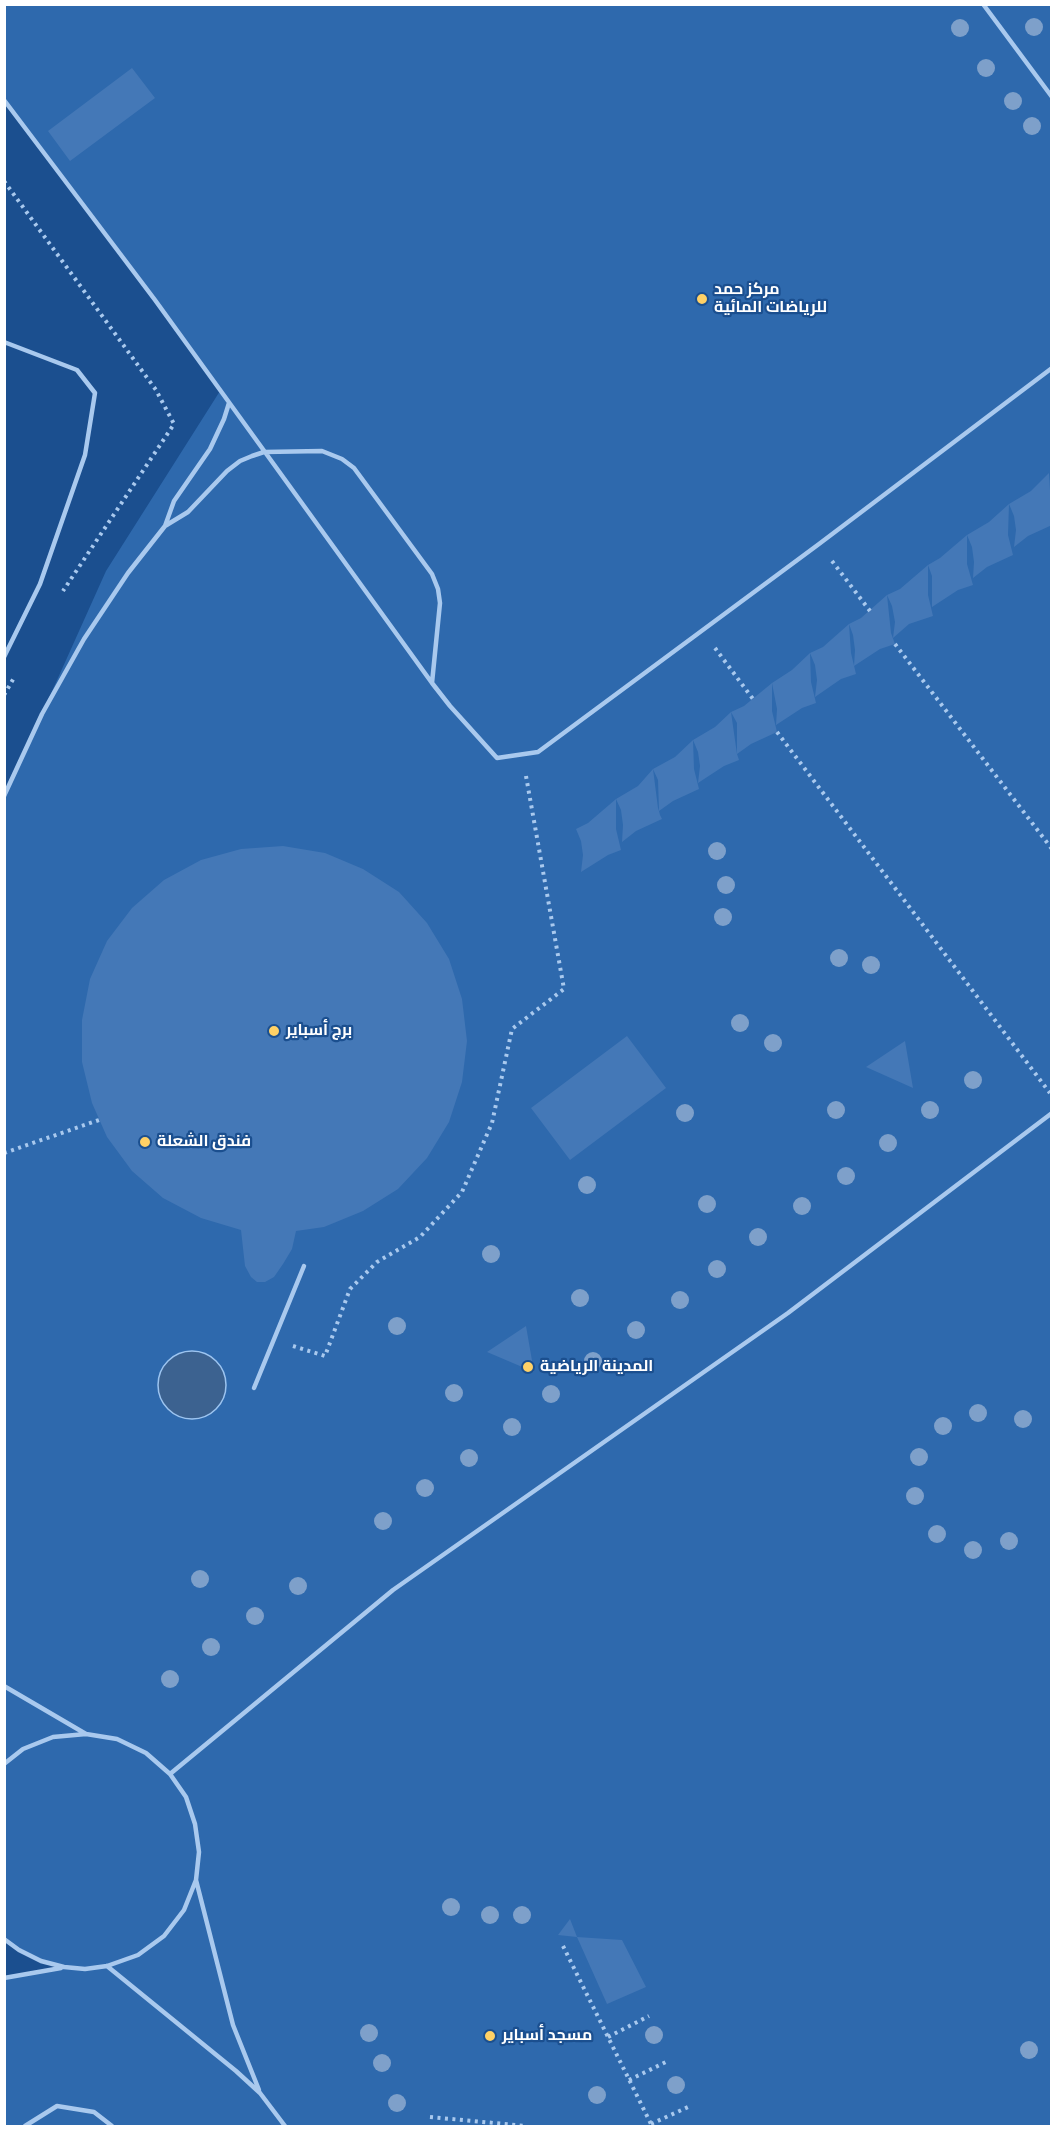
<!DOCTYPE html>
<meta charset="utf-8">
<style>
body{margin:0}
#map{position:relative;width:1056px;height:2131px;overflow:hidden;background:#1b4f8f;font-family:"Roboto Condensed",sans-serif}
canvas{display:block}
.frame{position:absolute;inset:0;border:6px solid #fff;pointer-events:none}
</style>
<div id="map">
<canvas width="1056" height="2131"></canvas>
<div class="frame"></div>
</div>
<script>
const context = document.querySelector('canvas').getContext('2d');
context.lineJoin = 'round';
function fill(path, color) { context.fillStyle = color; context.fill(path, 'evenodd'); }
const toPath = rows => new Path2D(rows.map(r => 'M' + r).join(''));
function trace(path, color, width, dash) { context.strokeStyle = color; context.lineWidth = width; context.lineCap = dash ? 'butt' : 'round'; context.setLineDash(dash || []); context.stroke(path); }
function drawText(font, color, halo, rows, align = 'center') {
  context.font = font + ' "Roboto Condensed",Cairo,sans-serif'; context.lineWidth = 4.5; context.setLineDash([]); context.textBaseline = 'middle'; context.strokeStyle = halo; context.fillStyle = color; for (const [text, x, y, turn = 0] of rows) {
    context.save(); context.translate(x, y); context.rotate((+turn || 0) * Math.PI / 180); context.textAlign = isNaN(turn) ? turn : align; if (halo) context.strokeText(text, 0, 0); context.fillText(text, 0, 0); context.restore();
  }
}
const green = toPath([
 [5,5,1051,5,1051,2126,5,2126,5,1978,62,1968,41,1961,5,1939,5,796,106,571,220,391,5,100]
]);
const water = toPath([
 '158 1385a34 34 0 1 1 68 0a34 34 0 1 1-68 0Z'
]);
const building = toPath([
 [132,68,155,98,70,161,48,131],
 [1049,473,1052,525,1028,536,1014,547,1016,530,1014,516,1009,504,1031,491],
 [1009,504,1008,535,1013,555,987,567,973,578,974,562,972,547,967,535,989,522],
 [967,535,967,564,973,585,958,590,932,607,932,576,928,565,928,595,933,616,909,624,893,638,895,622,892,606,887,595,900,589,928,565,940,558],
 [887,595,891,633,895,644,880,649,854,666,855,650,853,635,849,624,861,618],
 [849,624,851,653,856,674,841,679,815,697,817,680,815,665,810,653,811,682,816,703,802,708,776,725,777,709,772,683,772,711,777,732,751,744,737,754,739,760,724,766,698,783,700,766,698,752,693,740,715,727,731,712,737,754,737,723,731,712,744,706,772,683,792,670,810,653,823,647],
 [693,740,694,769,699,789,673,801,659,811,658,780,653,769,658,808,659,811,660,815,662,819,636,831,622,842,623,825,621,810,616,799,638,786,653,769,675,757],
 [616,799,616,829,621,850,608,855,581,872,583,855,581,841,576,829,588,823],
 [283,846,325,853,363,869,399,892,427,923,449,959,462,999,467,1041,462,1082,449,1122,427,1158,398,1189,363,1211,324,1227,296,1231,292,1249,283,1264,274,1277,265,1282,257,1282,251,1277,245,1266,241,1230,201,1218,163,1198,132,1171,107,1137,92,1103,82,1062,82,1020,90,979,107,941,132,908,164,880,201,860,241,849],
 [627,1036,666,1088,570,1160,531,1108],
 [905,1041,913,1088,866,1067],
 [526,1326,534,1372,487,1352],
 [570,1919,577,1937,622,1940,646,1987,607,2004,577,1937,558,1935]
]);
const path = toPath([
 [4,181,156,390,174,424,63,591],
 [832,561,870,611],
 [895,644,1052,849],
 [715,648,753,699],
 [4,695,15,676],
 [777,732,1050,1093],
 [4,1153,99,1120],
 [293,1346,325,1356,350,1289,377,1262,420,1237,462,1192,492,1123,512,1029,564,989,526,776],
 [563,1946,652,2126],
 [608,2037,649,2016],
 [629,2080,668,2061],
 [430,2117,526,2126],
 [651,2124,688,2107]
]);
const lane = toPath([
 [983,4,1052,97],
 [4,100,155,300,432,683,450,706,497,758,538,752,819,544,1052,368],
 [4,342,77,370,95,393,85,455,40,584,4,657],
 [165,526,188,512,227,471,240,461,252,456,264,452,322,451,342,459,354,468,432,574,438,589,440,603,432,683],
 [4,796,42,714,84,639,128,573,165,526,174,501,210,449,224,419,229,403],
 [254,1388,304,1266],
 [4,1686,86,1734],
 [4,1764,23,1749,53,1737,86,1734,117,1739,146,1753,170,1774,186,1797,195,1824,199,1852,196,1880,184,1910,164,1936,138,1955,107,1966,85,1969,64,1967,41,1961,19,1950,4,1939],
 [170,1774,393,1590,788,1313,1052,1113],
 [196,1880,233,2025,259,2090],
 [107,1966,236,2071,260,2093,285,2126],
 [4,1978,61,1968],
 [25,2126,57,2106,94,2112,112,2126]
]);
const trees = [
 [1034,27],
 [960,28],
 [986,68],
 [1013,101],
 [1032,126],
 [717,851],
 [726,885],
 [723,917],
 [839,958],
 [871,965],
 [740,1023],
 [773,1043],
 [973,1080],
 [836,1110],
 [930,1110],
 [685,1113],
 [888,1143],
 [846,1176],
 [587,1185],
 [707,1204],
 [802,1206],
 [758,1237],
 [491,1254],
 [717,1269],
 [580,1298],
 [680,1300],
 [397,1326],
 [636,1330],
 [593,1361],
 [454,1393],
 [551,1394],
 [978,1413],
 [1023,1419],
 [943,1426],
 [512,1427],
 [919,1457],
 [469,1458],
 [425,1488],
 [915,1496],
 [383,1521],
 [937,1534],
 [1009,1541],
 [973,1550],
 [200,1579],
 [298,1586],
 [255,1616],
 [211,1647],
 [170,1679],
 [451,1907],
 [490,1915],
 [522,1915],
 [369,2033],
 [654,2035],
 [1029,2050],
 [382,2063],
 [676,2085],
 [597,2095],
 [397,2103]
];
const markers = [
 [702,299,6,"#ffd166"],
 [274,1031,6,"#ffd166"],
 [145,1142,6,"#ffd166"],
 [528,1367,6,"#ffd166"],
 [490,2036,6,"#ffd166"]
];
const poiNames = [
 ["مركز حمد",714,290],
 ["للرياضات المائية",714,308],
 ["برج أسباير",286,1031],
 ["فندق الشعلة",157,1142],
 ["المدينة الرياضية",540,1367],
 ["مسجد أسباير",502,2036]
];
fill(green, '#2e69ad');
fill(water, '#3c6290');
trace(water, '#9cc4f0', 1.5);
fill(building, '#4478b7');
trace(path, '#a9c9ee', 4, [3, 4.5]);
trace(lane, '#a9c9ee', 4.5);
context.fillStyle = '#7ea0ca';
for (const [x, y] of trees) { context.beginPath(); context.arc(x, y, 9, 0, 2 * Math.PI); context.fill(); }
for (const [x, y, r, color] of markers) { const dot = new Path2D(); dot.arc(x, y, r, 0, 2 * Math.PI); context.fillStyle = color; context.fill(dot); trace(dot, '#1b4f8f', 2); }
drawText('bold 16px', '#fff', '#1b4f8f', poiNames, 'left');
</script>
